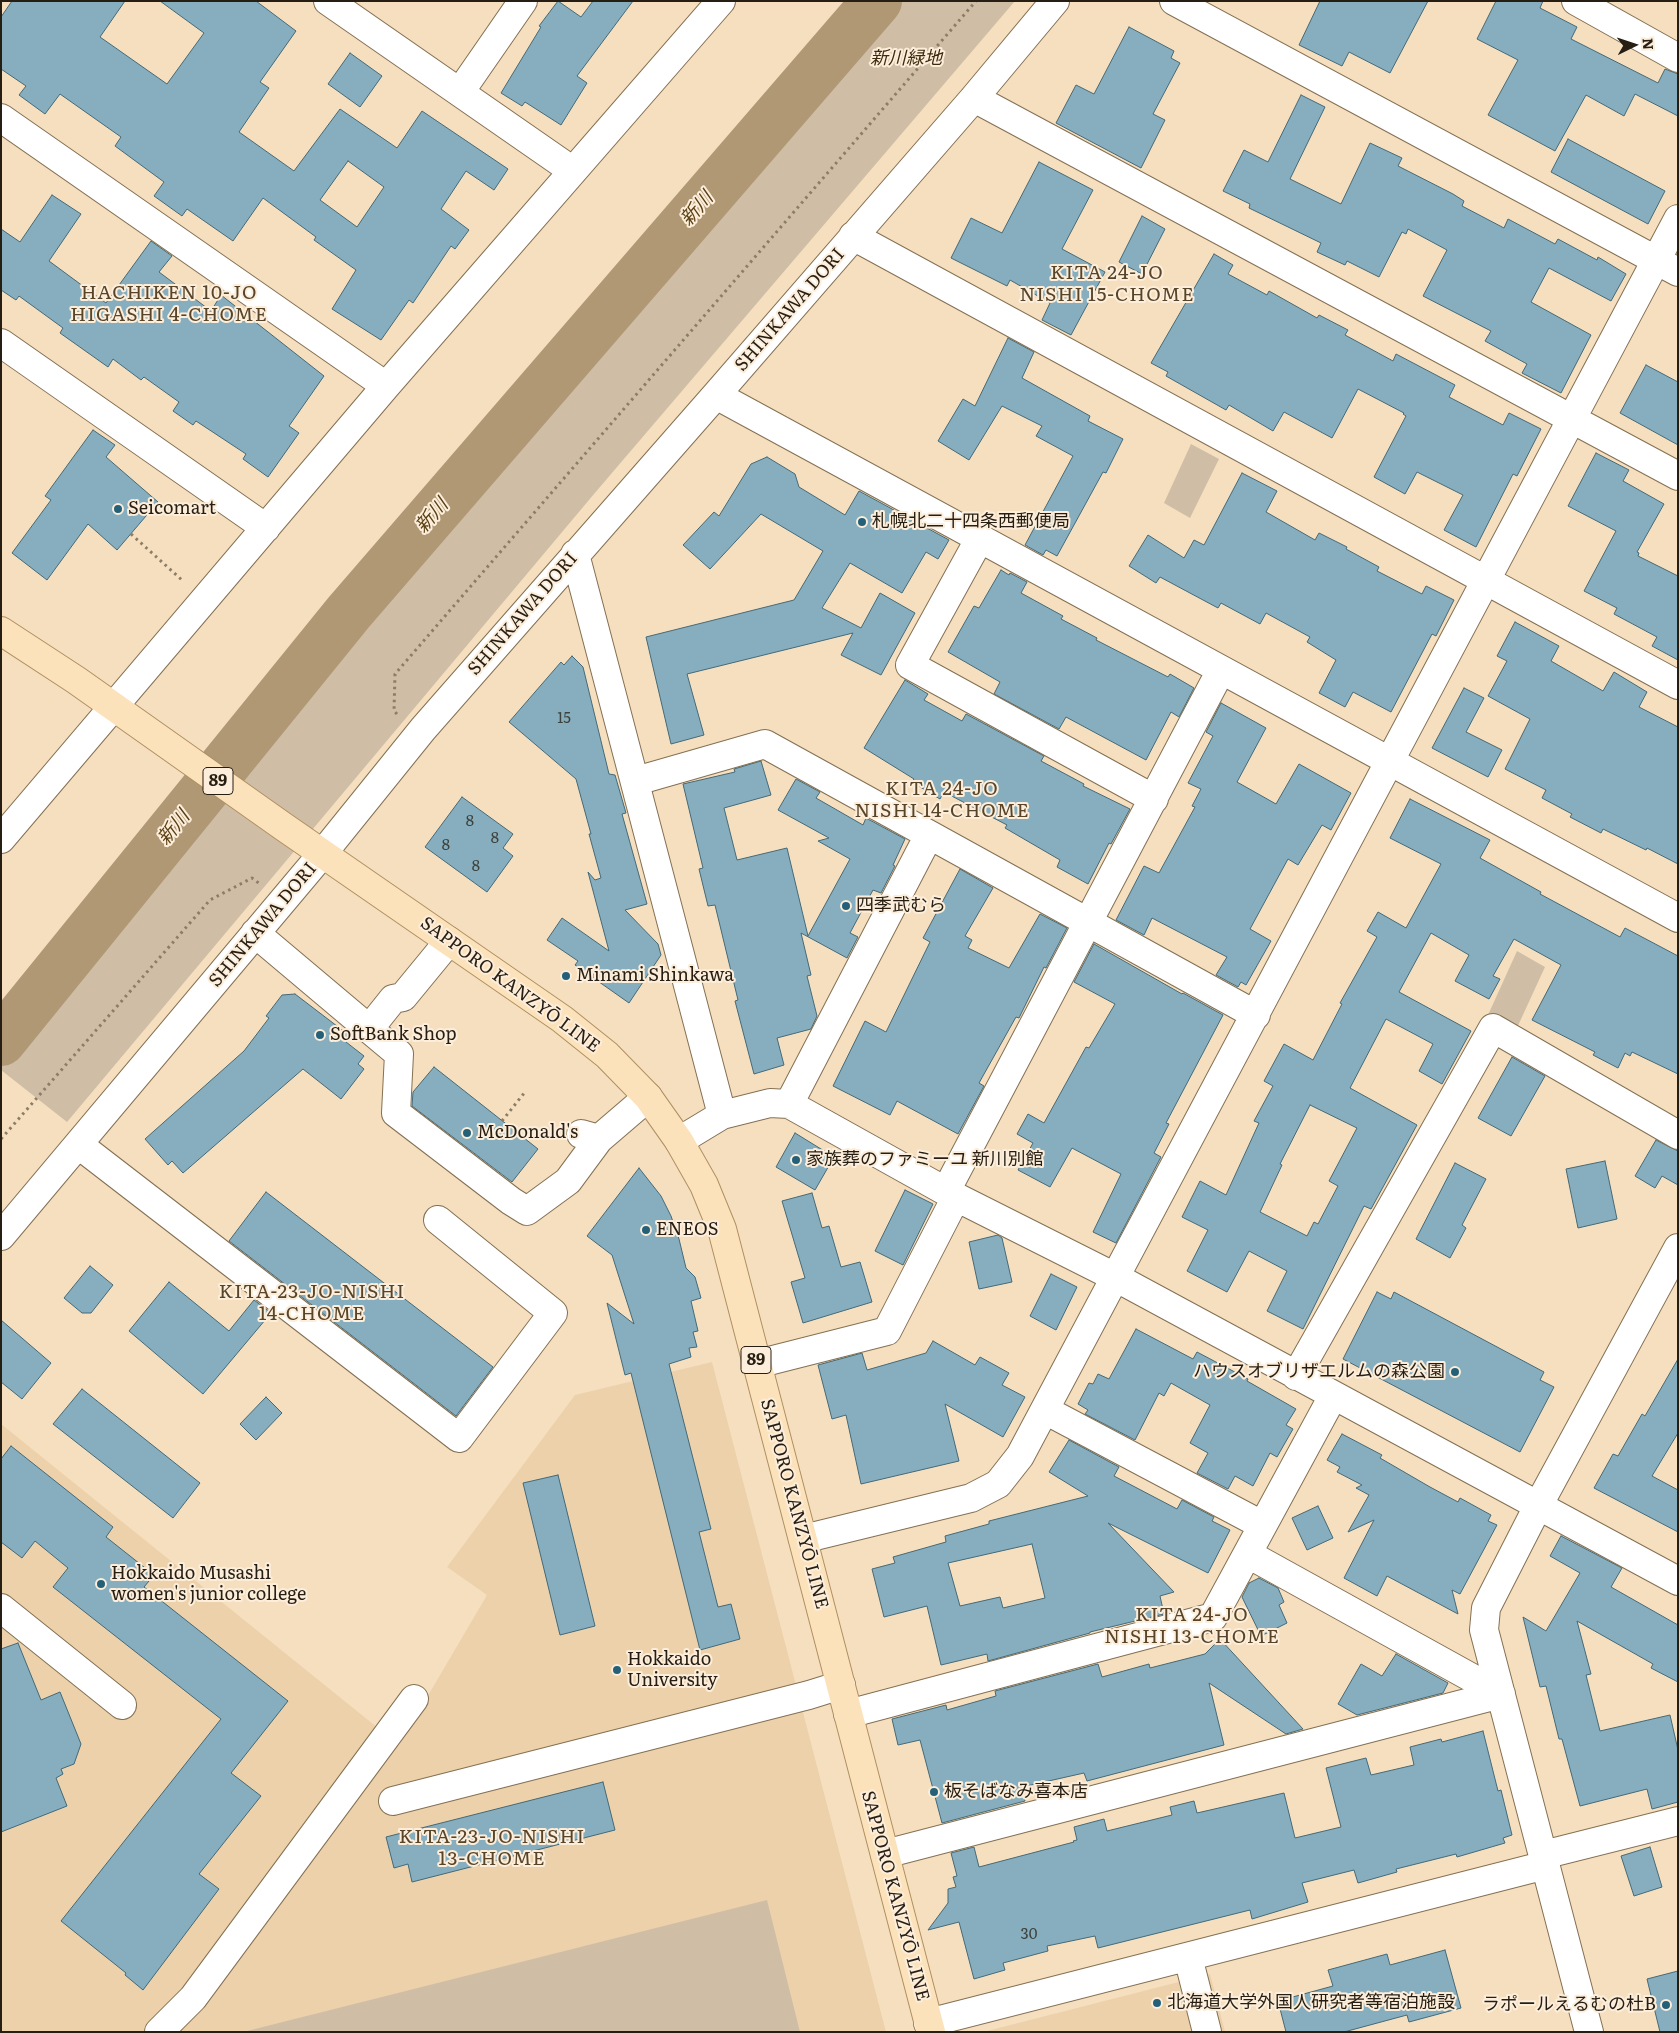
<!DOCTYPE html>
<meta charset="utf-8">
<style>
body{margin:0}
#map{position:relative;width:1679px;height:2033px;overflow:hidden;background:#f6dfbf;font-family:Literata,serif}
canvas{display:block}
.frame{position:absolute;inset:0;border:2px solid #261e12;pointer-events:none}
.north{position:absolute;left:1609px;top:20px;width:50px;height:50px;-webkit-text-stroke:4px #fceedb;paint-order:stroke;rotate:86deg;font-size:14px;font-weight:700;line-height:20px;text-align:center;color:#261e12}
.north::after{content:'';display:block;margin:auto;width:18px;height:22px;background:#261e12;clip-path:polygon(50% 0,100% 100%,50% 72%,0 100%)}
</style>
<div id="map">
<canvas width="1679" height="2033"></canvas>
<div class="frame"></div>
<div class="north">N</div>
</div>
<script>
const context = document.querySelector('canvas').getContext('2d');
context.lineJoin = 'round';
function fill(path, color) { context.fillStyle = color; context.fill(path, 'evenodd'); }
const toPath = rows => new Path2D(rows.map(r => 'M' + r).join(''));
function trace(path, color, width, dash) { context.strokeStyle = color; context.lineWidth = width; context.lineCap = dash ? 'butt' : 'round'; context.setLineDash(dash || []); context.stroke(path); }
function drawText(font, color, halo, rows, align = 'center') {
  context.font = font + ' Literata,"Noto Sans JP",serif'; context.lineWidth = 4; context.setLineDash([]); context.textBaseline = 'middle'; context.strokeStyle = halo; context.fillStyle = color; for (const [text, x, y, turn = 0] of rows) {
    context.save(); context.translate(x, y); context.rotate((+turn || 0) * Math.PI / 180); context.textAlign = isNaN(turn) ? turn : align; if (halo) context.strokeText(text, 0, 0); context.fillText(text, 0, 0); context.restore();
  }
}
const built = toPath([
 [712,1362,886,2032,1,2032,1,1424,399,1745,487,1595,447,1567,575,1395],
 [1210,1974,1225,2032,983,2032]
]);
const green = toPath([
 [895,1,1015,1,594,494,67,1122,1,1070,1,1067,548,409],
 [1191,444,1219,459,1190,518,1164,503],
 [1517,951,1545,967,1516,1030,1488,1015],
 [767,1900,800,2032,247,2032,247,2031]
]);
const river = toPath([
 [1,1041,349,612,877,1]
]);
const building = toPath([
 [12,1,125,1,100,37,167,84,204,33,160,1,256,1,296,31,260,82,269,88,239,132,294,171,340,109,397,148,422,111,508,169,494,190,466,171,441,209,469,230,455,249,451,246,413,303,409,300,381,340,332,309,356,270,314,240,316,237,263,198,233,241,187,209,182,216,154,196,164,182,115,146,121,137,60,94,45,114,19,95,26,86,1,69,1,17,12,1],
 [348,161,384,187,357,227,320,200,348,161],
 [558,1,581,17,593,1,633,1,577,76,587,83,561,125,525,102,522,106,501,93,541,27,539,26,558,1],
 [1320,1,1428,1,1390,73,1349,52,1342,66,1299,45,1320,1],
 [1496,1,1543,1,1540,8,1577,27,1571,39,1658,83,1665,69,1678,74,1678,116,1635,94,1624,116,1586,95,1555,151,1488,115,1518,60,1477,39,1496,1],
 [1129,27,1174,51,1171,58,1180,63,1153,114,1165,120,1141,168,1056,123,1076,85,1094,94,1129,27],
 [350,53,382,76,360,107,328,84,350,53],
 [1301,95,1325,107,1290,179,1341,204,1370,143,1402,158,1398,166,1453,194,1464,201,1462,206,1504,228,1508,219,1555,244,1558,239,1597,260,1598,257,1626,274,1611,301,1549,268,1531,302,1591,335,1561,393,1522,373,1527,364,1485,341,1491,331,1423,296,1447,250,1408,229,1406,234,1402,232,1379,277,1347,261,1345,265,1317,252,1321,243,1249,208,1250,204,1223,191,1244,150,1268,162,1301,95],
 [1568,139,1665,191,1648,224,1551,172,1568,139],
 [1039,162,1093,190,1062,249,1105,272,1071,335,1042,320,1050,303,1010,280,1007,286,951,258,971,218,1002,233,1039,162],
 [52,195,81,214,49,261,106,303,151,241,172,256,159,272,211,311,221,295,324,376,289,426,299,433,268,477,243,459,246,454,196,421,193,425,173,411,179,402,144,377,141,380,113,359,108,367,60,333,63,328,19,296,16,300,1,290,1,229,20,242,52,195],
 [1142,216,1165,229,1142,274,1119,262,1142,216],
 [1214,254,1233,265,1228,274,1267,295,1269,291,1317,318,1319,315,1348,330,1345,335,1393,361,1396,354,1455,385,1449,397,1503,425,1509,413,1541,429,1517,476,1513,474,1476,547,1444,530,1463,495,1417,472,1405,494,1374,477,1406,416,1403,414,1404,413,1358,389,1332,438,1284,412,1273,431,1229,405,1226,410,1166,376,1168,372,1151,363,1214,254],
 [1008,338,1034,352,1022,378,1090,416,1088,421,1123,439,1106,473,1103,472,1057,556,1046,550,1043,555,1025,545,1073,456,1036,436,1042,426,1002,406,969,460,938,441,963,399,975,406,1008,338],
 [1646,365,1678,382,1678,445,1620,413,1646,365],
 [93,430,115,445,106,457,158,502,117,550,88,524,47,580,12,553,51,500,45,496,93,430],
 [1596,453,1629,470,1623,481,1664,504,1637,552,1639,553,1638,556,1678,576,1678,660,1652,646,1657,637,1614,614,1617,608,1584,591,1616,531,1568,506,1596,453],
 [767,457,795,474,799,487,845,515,859,491,949,540,938,559,926,552,902,593,850,563,822,608,861,628,880,593,915,613,881,675,841,655,853,633,687,674,704,735,671,744,646,637,794,600,823,551,761,514,710,569,683,545,714,512,719,516,751,464,767,457],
 [1242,473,1277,491,1266,512,1315,540,1319,533,1347,547,1346,549,1379,567,1377,571,1422,594,1426,586,1454,600,1436,636,1432,634,1391,712,1353,692,1345,707,1319,693,1336,660,1307,642,1310,637,1266,613,1260,624,1221,603,1218,608,1160,577,1156,583,1129,566,1148,535,1184,558,1194,540,1204,545,1242,473],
 [1001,570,1009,575,1010,573,1027,582,1021,593,1063,616,1061,619,1097,638,1096,640,1168,677,1170,674,1194,688,1179,717,1171,712,1146,760,1066,717,1059,729,994,694,1000,682,948,652,974,606,979,608,1001,570],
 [1515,622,1559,646,1551,661,1603,691,1614,672,1647,692,1639,707,1678,727,1678,864,1647,848,1646,850,1603,829,1601,833,1570,817,1572,814,1542,798,1546,790,1505,769,1530,719,1488,696,1507,661,1497,656,1515,622],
 [572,656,583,667,609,774,615,775,626,813,622,814,647,904,625,910,658,944,661,955,629,1003,575,965,578,961,547,940,562,918,609,951,588,872,595,880,601,878,589,834,591,834,576,779,509,722,561,662,564,665,572,656],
 [905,680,928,694,924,700,962,721,966,714,981,722,1044,756,1041,761,1084,784,1083,786,1130,809,1111,844,1109,843,1088,884,1057,867,1060,860,1005,828,1007,825,944,792,940,799,912,782,914,779,864,748,905,680],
 [1464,688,1484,698,1466,732,1502,750,1488,777,1432,748,1464,688],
 [1221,703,1266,728,1237,782,1276,804,1299,764,1351,793,1331,830,1322,825,1298,865,1288,859,1250,929,1271,941,1246,985,1241,982,1238,987,1216,975,1227,957,1152,918,1144,935,1116,920,1144,866,1159,873,1195,807,1192,806,1201,789,1188,783,1213,736,1206,732,1221,703],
 [761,761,771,795,724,808,737,860,787,848,808,936,850,859,818,841,829,838,778,810,796,779,820,792,816,798,863,825,866,818,905,839,893,865,895,866,881,893,873,890,850,933,858,937,847,958,801,933,811,975,807,976,817,1016,811,1029,777,1038,784,1065,754,1074,735,1001,738,1000,715,905,708,906,699,869,703,868,683,784,735,772,734,769,761,761],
 [462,797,513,834,503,848,513,856,487,892,425,847,462,797],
 [1410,799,1490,840,1480,858,1541,892,1540,894,1620,937,1625,928,1678,956,1678,1074,1632,1052,1630,1056,1625,1053,1618,1068,1593,1055,1595,1052,1532,1020,1561,965,1514,939,1493,976,1500,979,1489,999,1455,981,1469,955,1431,933,1399,992,1471,1031,1442,1084,1419,1071,1433,1044,1386,1019,1350,1088,1417,1125,1371,1209,1364,1206,1303,1329,1267,1311,1287,1271,1249,1251,1227,1292,1187,1271,1208,1230,1182,1217,1200,1181,1226,1195,1259,1123,1254,1121,1273,1086,1264,1081,1284,1044,1313,1060,1342,1004,1340,1003,1377,937,1367,931,1378,912,1406,928,1441,864,1390,838,1410,799],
 [1310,1105,1357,1128,1329,1181,1338,1186,1318,1224,1314,1222,1307,1236,1260,1212,1282,1165,1280,1164,1310,1105],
 [960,869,993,888,965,936,972,940,968,948,1009,968,1040,914,1067,928,1046,968,1044,967,1019,1018,1016,1017,979,1083,984,1086,958,1134,897,1101,890,1115,833,1086,865,1021,886,1032,930,942,923,938,960,869],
 [1094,944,1182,994,1183,993,1223,1015,1166,1123,1169,1124,1154,1153,1161,1157,1116,1243,1093,1232,1121,1174,1072,1148,1050,1187,1018,1170,1033,1143,1017,1134,1028,1114,1044,1123,1086,1047,1089,1048,1115,1004,1074,982,1094,944],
 [295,994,350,1036,346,1042,364,1056,358,1064,364,1069,341,1099,303,1069,183,1173,172,1161,168,1165,145,1139,244,1051,269,1018,266,1016,282,995,295,994],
 [1512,1057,1545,1076,1511,1136,1478,1118,1512,1057],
 [434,1067,538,1149,512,1182,412,1106,413,1092,434,1067],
 [795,1133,834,1157,815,1190,776,1167,795,1133],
 [1656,1140,1678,1151,1678,1185,1662,1176,1655,1188,1635,1176,1656,1140],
 [1605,1161,1617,1219,1578,1228,1566,1169,1605,1161],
 [1455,1163,1486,1179,1462,1225,1466,1228,1450,1258,1416,1239,1455,1163],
 [639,1168,661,1196,671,1216,679,1239,686,1268,695,1277,701,1298,691,1301,698,1331,693,1332,697,1347,689,1348,691,1357,669,1364,711,1529,699,1532,718,1607,731,1604,740,1639,700,1650,631,1373,625,1375,607,1303,634,1324,612,1255,587,1236,639,1168],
 [905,1190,933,1204,903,1265,875,1251,905,1190],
 [266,1192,493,1367,456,1416,229,1241,266,1192],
 [812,1193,822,1228,829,1226,841,1267,860,1262,872,1302,803,1323,791,1282,805,1278,782,1201,812,1193],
 [998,1235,1002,1238,1012,1282,979,1289,969,1242,998,1235],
 [90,1266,113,1285,91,1313,82,1313,64,1298,90,1266],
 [1051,1274,1077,1287,1056,1330,1030,1316,1051,1274],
 [169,1282,229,1331,254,1300,271,1313,203,1394,129,1331,169,1282],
 [1377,1292,1391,1299,1394,1292,1544,1372,1540,1380,1554,1387,1520,1452,1343,1359,1377,1292],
 [1,1320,51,1363,22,1399,1,1382,1,1320],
 [1136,1329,1193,1359,1197,1352,1248,1379,1247,1381,1296,1409,1286,1425,1293,1429,1277,1457,1270,1453,1253,1486,1235,1476,1228,1489,1197,1473,1208,1453,1190,1443,1210,1405,1171,1383,1164,1396,1159,1393,1135,1440,1085,1414,1088,1410,1078,1404,1089,1383,1093,1384,1098,1374,1109,1379,1136,1329],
 [933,1341,975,1365,980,1357,1009,1373,1002,1385,1025,1397,1003,1437,945,1404,959,1461,861,1484,846,1415,832,1419,818,1365,862,1353,867,1370,926,1353,933,1341],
 [1678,1359,1678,1433,1652,1476,1678,1490,1678,1532,1594,1488,1613,1454,1618,1456,1642,1414,1645,1416,1678,1359],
 [82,1389,200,1483,173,1518,53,1424,82,1389],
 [266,1397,282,1413,256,1440,240,1424,266,1397],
 [1342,1434,1382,1455,1380,1458,1430,1487,1458,1502,1460,1498,1491,1515,1488,1521,1497,1525,1460,1594,1452,1590,1458,1614,1387,1576,1377,1596,1344,1578,1374,1520,1348,1532,1369,1495,1356,1488,1362,1485,1337,1472,1340,1467,1327,1460,1342,1434],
 [1069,1440,1119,1467,1114,1476,1177,1509,1182,1500,1214,1517,1212,1521,1230,1530,1208,1573,1108,1523,1174,1592,1160,1596,1164,1614,1090,1632,1090,1633,988,1661,987,1654,941,1665,927,1606,884,1617,872,1569,895,1563,893,1557,946,1542,945,1536,989,1524,989,1521,1088,1496,1049,1472,1069,1440],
 [1032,1544,1045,1598,1003,1608,1000,1597,960,1606,948,1563,1032,1544],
 [11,1446,113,1527,106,1537,154,1575,144,1587,288,1701,231,1773,261,1796,199,1874,219,1889,143,1990,125,1975,126,1973,61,1921,221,1719,53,1587,68,1568,35,1541,22,1558,1,1542,1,1459,11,1446],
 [558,1475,595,1626,560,1635,523,1483,558,1475],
 [1318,1506,1333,1538,1307,1550,1292,1518,1318,1506],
 [1561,1536,1622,1568,1611,1587,1678,1625,1678,1682,1651,1668,1653,1664,1577,1621,1591,1674,1586,1675,1600,1731,1670,1715,1678,1750,1678,1802,1652,1809,1647,1789,1580,1806,1562,1739,1559,1739,1546,1686,1540,1687,1523,1617,1546,1631,1580,1573,1550,1556,1561,1536],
 [1259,1578,1278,1588,1284,1602,1279,1605,1287,1623,1261,1636,1242,1597,1249,1583,1259,1578],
 [1220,1639,1303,1729,1286,1734,1209,1683,1224,1745,1087,1781,1084,1773,1022,1787,1025,1801,942,1823,920,1740,898,1745,892,1719,946,1705,947,1710,996,1696,995,1691,1098,1664,1102,1677,1149,1664,1150,1668,1205,1654,1220,1639],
 [18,1643,41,1700,60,1692,81,1744,74,1764,61,1769,63,1774,56,1778,67,1806,1,1832,1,1649,18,1643],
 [1396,1654,1448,1683,1443,1693,1357,1715,1338,1704,1361,1664,1382,1676,1396,1654],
 [1483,1731,1498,1791,1501,1790,1512,1835,1503,1838,1505,1843,1457,1857,1456,1854,1396,1869,1397,1872,1358,1883,1354,1870,1302,1883,1308,1902,1252,1919,1250,1910,1098,1948,1095,1936,1047,1946,1048,1951,1003,1963,1005,1970,974,1979,959,1922,928,1930,948,1903,948,1889,956,1887,953,1877,957,1876,951,1853,974,1847,979,1867,1074,1842,1073,1841,1077,1840,1074,1827,1104,1819,1107,1831,1172,1815,1170,1807,1194,1801,1197,1813,1284,1793,1295,1838,1341,1827,1326,1768,1366,1758,1371,1775,1414,1765,1410,1747,1441,1739,1442,1742,1483,1731],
 [603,1782,615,1830,412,1882,408,1864,394,1868,386,1837,603,1782],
 [1650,1847,1662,1887,1634,1896,1621,1856,1650,1847],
 [1445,1950,1461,2008,1409,2022,1407,2015,1344,2032,1286,2032,1278,2001,1333,1986,1328,1970,1387,1954,1390,1965,1445,1950],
 [1678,1971,1678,2032,1660,2032,1647,1979,1678,1971]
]);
const path = toPath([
 [131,534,183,581],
 [397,714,394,711,395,674,976,1],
 [502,1121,525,1092],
 [1,1139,210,900,252,878,260,884]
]);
const minor = toPath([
 [328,1,573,171],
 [1174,1,1678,272],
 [1576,1,1678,58],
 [460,92,523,1],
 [974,98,1678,476],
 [1,118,386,386],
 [853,236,1678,685],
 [1,343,266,528],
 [716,395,1678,918],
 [980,538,910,665,1154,799],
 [575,554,722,1115],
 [636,781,765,744,1256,1015],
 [1,839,386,386,721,1],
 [255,933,369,1029,393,999,403,997,449,941],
 [369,1029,399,1054,396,1113,511,1201,527,1211,568,1181,599,1139],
 [789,1104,929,835],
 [581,1134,599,1139,648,1097],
 [679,1141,722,1115,770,1103,789,1104,956,1197,1115,1277,1678,1581],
 [79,1145,459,1438,553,1313,438,1220],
 [946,1191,1221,670],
 [1,1236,323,853,423,729,716,395,974,98,1055,1],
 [757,1364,887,1331,956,1197],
 [1296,1376,1493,1028,1678,1135],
 [1045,1410,1262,1525],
 [803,1539,971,1498,998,1484,1020,1456,1678,219],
 [1248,1554,1501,1694],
 [1,1608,122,1705],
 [848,1714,1213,1617,1333,1396],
 [393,1801,809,1695,841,1685],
 [885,1854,1501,1694],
 [1543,1855,1678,1821],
 [1188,1957,1207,2032],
 [928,2023,1546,1865],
 [159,2032,193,1998,414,1699],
 [1589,2032,1484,1630,1486,1608,1538,1506,1678,1248]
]);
const major = toPath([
 [1,631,76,680,284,827,562,1019,607,1055,648,1097,679,1141,704,1185,722,1229,931,2032]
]);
const markers = [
 [118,509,5,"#246178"],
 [862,522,5,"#246178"],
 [846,906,5,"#246178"],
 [566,976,5,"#246178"],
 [320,1035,5,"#246178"],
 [467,1133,5,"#246178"],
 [796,1160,5,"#246178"],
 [646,1230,5,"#246178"],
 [1455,1372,5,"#246178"],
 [101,1584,5,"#246178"],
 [617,1670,5,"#246178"],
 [934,1792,5,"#246178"],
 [1157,2003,5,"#246178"],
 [1666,2005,5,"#246178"]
];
const numberNames = [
 ["15",564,719],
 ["8",470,822],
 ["8",495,839],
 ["8",446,846],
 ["8",476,867],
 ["30",1029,1935]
];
const shields = [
 [218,781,30],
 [756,1360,30]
];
const shieldNames = [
 ["89",218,781],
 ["89",756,1360]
];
const parkNames = [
 ["新川緑地",906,59]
];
const streetNames = [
 ["SHINKAWA DORI",790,310,-49],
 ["SHINKAWA DORI",523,614,-49],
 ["SHINKAWA DORI",263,925,-50],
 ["SAPPORO KANZYŌ LINE",510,985,36],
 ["SAPPORO KANZYŌ LINE",794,1504,75],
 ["SAPPORO KANZYŌ LINE",895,1896,75]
];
const poiNames = [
 ["Seicomart",128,509],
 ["札幌北二十四条西郵便局",872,522],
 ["四季武むら",856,906],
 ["Minami Shinkawa",576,976],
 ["SoftBank Shop",330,1035],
 ["McDonald's",477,1133],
 ["家族葬のファミーユ 新川別館",806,1160],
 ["ENEOS",656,1230],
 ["ハウスオブリザエルムの森公園",1445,1372,"right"],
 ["Hokkaido Musashi",111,1574],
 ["women's junior college",111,1595],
 ["Hokkaido",627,1660],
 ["University",627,1681],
 ["板そばなみ喜本店",944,1792],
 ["北海道大学外国人研究者等宿泊施設",1167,2003],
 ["ラポールえるむの杜B",1656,2005,"right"]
];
const waterNames = [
 ["新川",697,209,-49],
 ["新川",432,516,-49],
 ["新川",174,828,-51]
];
const neighbourhoodNames = [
 ["KITA 24-JO",1107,273],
 ["NISHI 15-CHOME",1107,295],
 ["HACHIKEN 10-JO",169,293],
 ["HIGASHI 4-CHOME",169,315],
 ["KITA 24-JO",942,789],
 ["NISHI 14-CHOME",942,811],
 ["KITA-23-JO-NISHI",312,1292],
 ["14-CHOME",312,1314],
 ["KITA 24-JO",1192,1615],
 ["NISHI 13-CHOME",1192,1637],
 ["KITA-23-JO-NISHI",492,1837],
 ["13-CHOME",492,1859]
];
fill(built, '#ecd1ab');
fill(green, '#cfbea5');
trace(river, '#b09875', 50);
fill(building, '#87aebf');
trace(building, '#436978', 1);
trace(minor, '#847053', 30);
trace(major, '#b09062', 30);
trace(path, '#8c7d67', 3, [2.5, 4]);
trace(minor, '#fff', 28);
trace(major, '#fce2bb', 28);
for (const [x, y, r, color] of markers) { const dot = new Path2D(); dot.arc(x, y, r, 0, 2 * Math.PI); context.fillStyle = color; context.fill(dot); trace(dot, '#fceedb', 2); }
drawText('15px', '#3e423d', null, numberNames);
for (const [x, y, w] of shields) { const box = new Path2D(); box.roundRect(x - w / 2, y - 13.5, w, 27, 4); context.fillStyle = '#fceedb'; context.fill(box); trace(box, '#261e12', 1); }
drawText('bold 16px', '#261e12', null, shieldNames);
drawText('italic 18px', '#3e2b0d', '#fceedb', parkNames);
drawText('18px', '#261e12', '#fceedb', streetNames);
drawText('18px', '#261e12', '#fceedb', poiNames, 'left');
drawText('italic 19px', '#593f13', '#fceedb', waterNames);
context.letterSpacing = '1px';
drawText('19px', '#574429', '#fceedb', neighbourhoodNames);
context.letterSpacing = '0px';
</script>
